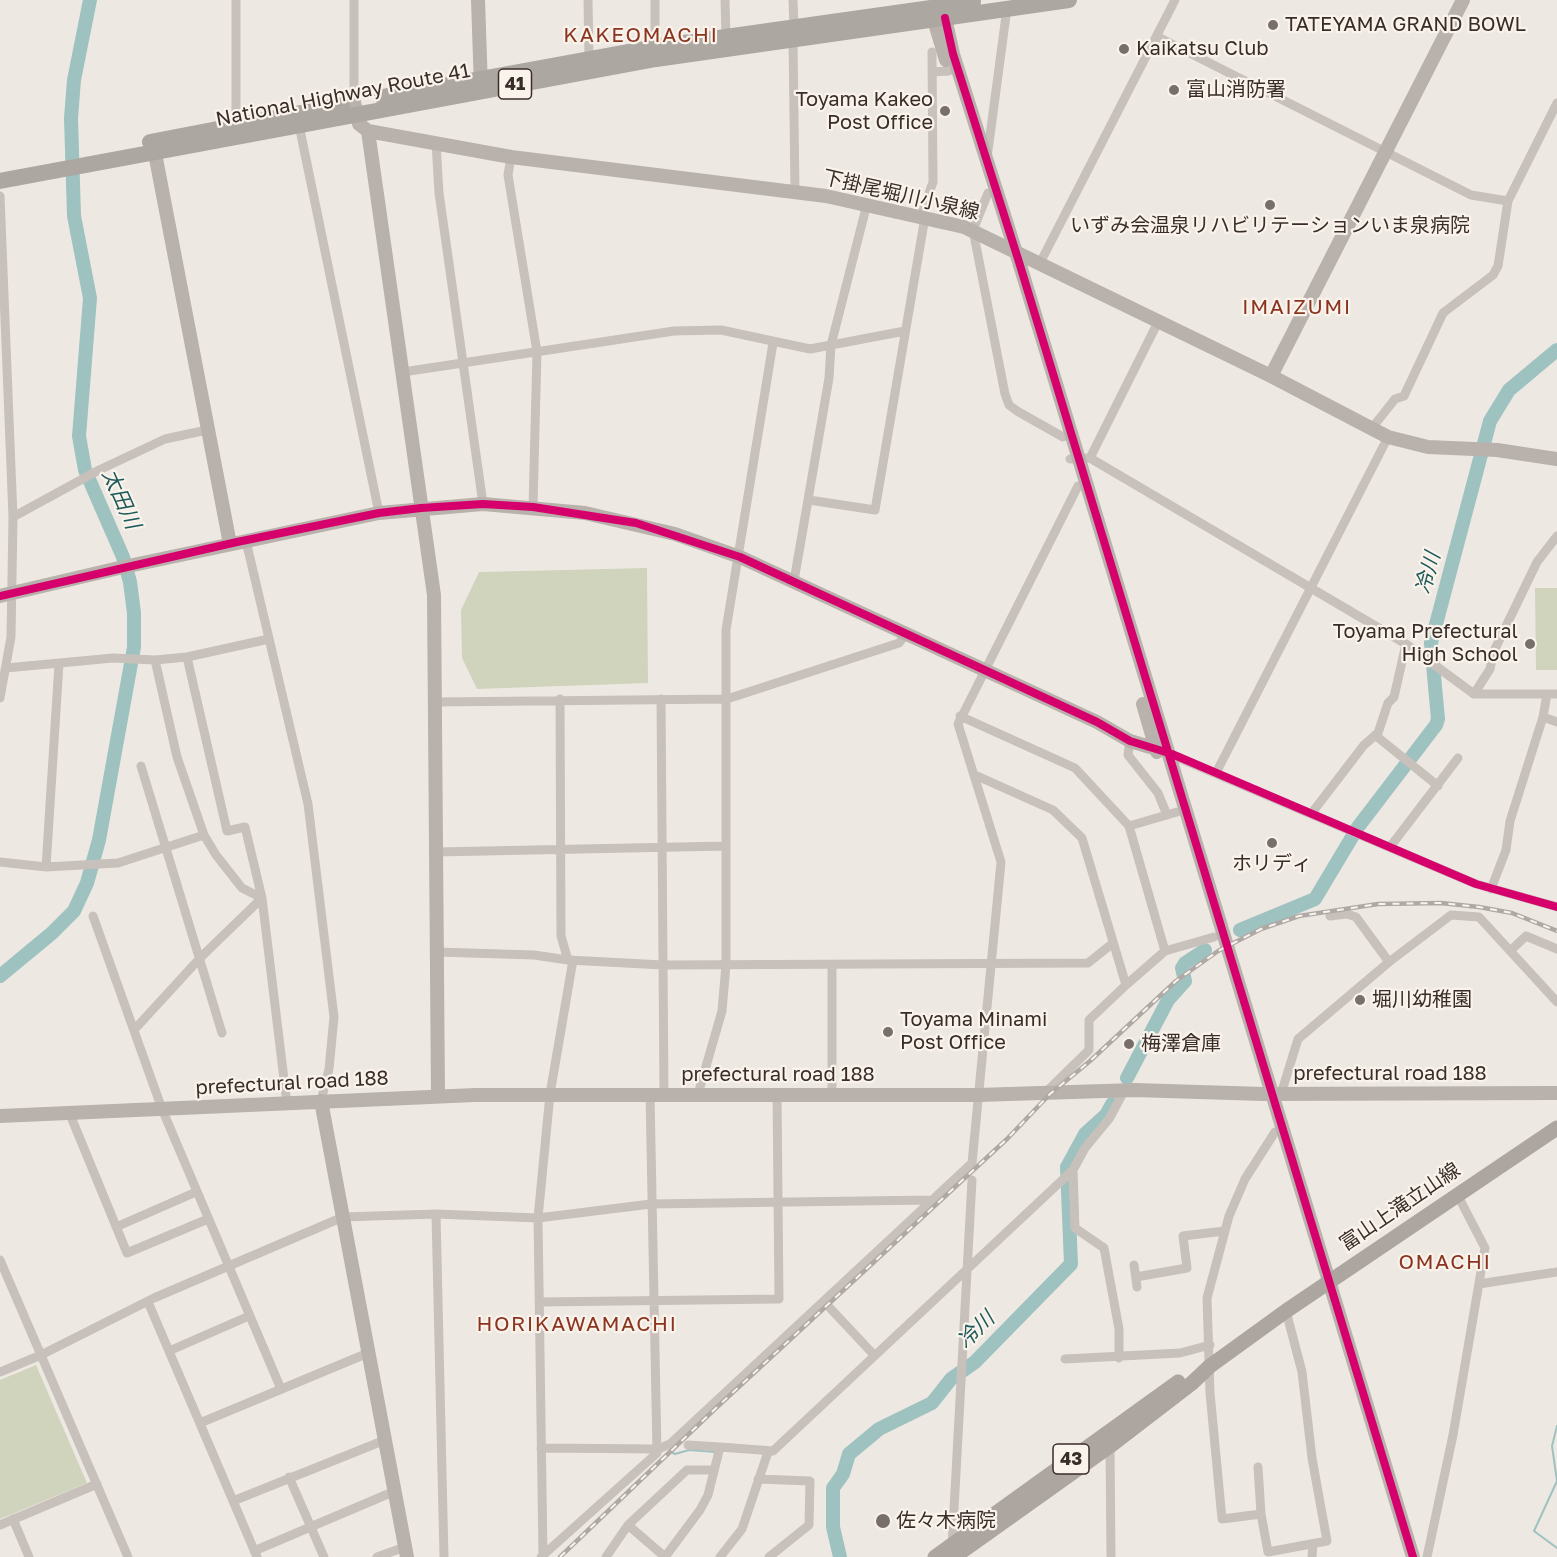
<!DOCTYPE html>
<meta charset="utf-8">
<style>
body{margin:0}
canvas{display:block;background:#eee8e3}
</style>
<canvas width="1557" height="1557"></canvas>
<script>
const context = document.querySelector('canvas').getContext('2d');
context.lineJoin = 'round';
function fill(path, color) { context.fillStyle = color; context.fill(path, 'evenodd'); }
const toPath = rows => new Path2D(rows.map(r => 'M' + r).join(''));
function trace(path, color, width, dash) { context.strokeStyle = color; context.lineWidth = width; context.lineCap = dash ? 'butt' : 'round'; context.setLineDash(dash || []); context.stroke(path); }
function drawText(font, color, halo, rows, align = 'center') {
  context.font = font + ' "Golos Text","Noto Sans JP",sans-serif'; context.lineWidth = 4.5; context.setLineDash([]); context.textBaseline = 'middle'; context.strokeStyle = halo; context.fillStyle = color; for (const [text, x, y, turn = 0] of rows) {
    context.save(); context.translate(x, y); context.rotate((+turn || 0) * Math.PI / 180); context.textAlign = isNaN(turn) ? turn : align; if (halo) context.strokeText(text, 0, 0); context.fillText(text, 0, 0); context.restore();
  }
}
const green = toPath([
 [647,568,648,683,477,689,462,658,461,610,479,572],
 [1535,588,1557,588,1557,670,1536,670],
 [36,1365,87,1483,0,1519,0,1380]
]);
const stream = toPath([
 [1557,1426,1552,1446,1557,1481,1534,1531,1557,1548],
 [671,1452,675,1454,689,1450,716,1452]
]);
const river = toPath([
 [1240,930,1315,899,1358,827,1436,725,1438,719,1431,643,1490,421,1509,390,1557,350],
 [0,976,52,933,74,911,87,883,99,840,134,647,134,613,130,582,123,557,85,470,79,436,90,298,74,216,71,118,74,80,90,0],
 [1127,1078,1168,1000,1185,981,1182,968,1185,963,1205,950],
 [840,1557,833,1527,833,1488,843,1474,849,1454,879,1429,932,1403,951,1379,975,1362,1071,1264,1067,1167,1085,1134,1106,1115,1112,1104]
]);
const street = toPath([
 [354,0,354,102],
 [588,0,589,58],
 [725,0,726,37],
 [793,0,794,28],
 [1158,37,1471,195,1508,201],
 [793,41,795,191],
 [655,47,655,0],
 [932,72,949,71],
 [236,124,236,0],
 [299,125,379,513],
 [436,143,439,193,483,504],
 [511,157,508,175,537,352,533,507],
 [987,158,1007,8],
 [988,193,973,230,1005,394,1009,405,1017,411,1063,437],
 [0,196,13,517,11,637,0,698],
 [921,216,933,182,932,52],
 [1040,263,1175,0],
 [403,372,674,331,721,330,810,349,905,331],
 [1372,428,1395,399,1404,396,1443,313,1493,275,1498,266,1508,201,1557,103],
 [1090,458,1158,322],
 [1070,459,1090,458,1406,644,1474,694,1557,694],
 [809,500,875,510,925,217],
 [13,517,99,470,165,439,207,430],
 [246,541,308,804,334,1017,329,1069,321,1101],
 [794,581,829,378,831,345,867,204],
 [187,657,227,831,245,827,262,898,287,1104],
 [155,660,187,657,269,639],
 [1474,694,1490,669,1494,651,1537,562,1557,536],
 [560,699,561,936,568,960],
 [661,699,664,1094],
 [435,702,727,699,899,643,906,634],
 [960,716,1075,768,1129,826,1165,951],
 [1543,717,1557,722],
 [1375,735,1438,786],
 [1130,741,1128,755,1158,793,1167,815],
 [1165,752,1476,884,1557,907],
 [141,766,222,1033],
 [1216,773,1388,437],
 [975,775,1053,810,1082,838,1126,985],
 [1311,814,1364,745,1378,733,1388,703,1394,697,1406,644],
 [1129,826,1177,812],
 [1390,847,1458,758],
 [437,852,726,846],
 [0,862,46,867,118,863,204,835,177,757,155,660,113,658,6,668],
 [46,867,59,664],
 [1491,889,1506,850,1510,821,1543,717,1547,694],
 [93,916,162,1109,281,1389],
 [1330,916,1347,914,1356,917,1389,962],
 [1510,951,1526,936,1557,949],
 [437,952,534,955,568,960,663,965,1088,963,1113,943],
 [134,1030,201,957,262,898,242,888,216,855,204,835],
 [698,1094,722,1011,726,965,726,630,773,343],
 [832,1094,832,965],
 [1044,1094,1089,1050,1089,1020,1126,985,1165,951,1214,937],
 [1281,1094,1298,1039,1389,962,1451,915,1479,917,1557,1002],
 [69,1112,127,1253,208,1219],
 [1275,1132,1245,1179,1229,1216,1207,1298,1210,1393,1222,1519,1261,1514,1268,1552,1327,1541,1312,1458,1302,1372,1286,1311],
 [1073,1170,1075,1228,1104,1248,1119,1329,1119,1358],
 [436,1214,444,1557],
 [116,1227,196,1192],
 [0,1260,128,1557],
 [1134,1265,1137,1287],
 [1136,1277,1187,1268,1183,1236,1224,1231],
 [1479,1284,1557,1272],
 [148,1302,257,1557],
 [539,1302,779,1299,777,1093],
 [830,1308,874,1355],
 [169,1351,249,1316],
 [1065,1359,1180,1353,1210,1345],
 [0,1372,41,1355,154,1298,343,1217,436,1214,538,1218,651,1204,931,1200],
 [200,1423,368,1353],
 [688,1445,720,1447],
 [1110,1445,1111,1557],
 [541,1448,658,1449,670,1444,972,1163,1001,862,958,724,1078,486],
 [1258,1467,1261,1514],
 [289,1477,324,1557],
 [758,1479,810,1481,809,1525,769,1557],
 [233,1501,385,1440],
 [13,1519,29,1557],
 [0,1525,97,1484],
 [628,1525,687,1470,713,1470],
 [952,1546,972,1180],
 [254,1551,395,1491],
 [543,1555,538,1218,550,1094,573,960],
 [377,1557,405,1547],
 [541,1557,657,1453,650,1094],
 [606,1557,628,1525,665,1557],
 [665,1557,700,1510,708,1495,720,1447,773,1451,1073,1170,1085,1148,1109,1119,1124,1091],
 [720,1557,742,1529,768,1452],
 [1312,1557,1313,1544],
 [1427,1557,1453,1435,1485,1248,1457,1194]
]);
const secondary = toPath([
 [478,0,481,88],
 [945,18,953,54,1019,262,1413,1557],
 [934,20,946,60],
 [354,102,359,124,368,131,511,157,826,196,964,227,1271,376,1388,437,1428,447,1497,450,1557,459],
 [368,131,434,595,438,1096],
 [153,143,230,544],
 [1271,376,1463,0],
 [0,596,119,568,379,513,483,504,585,513,675,534,740,557,1097,722,1130,741,1157,749],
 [1143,704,1157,752],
 [321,1101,407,1557],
 [0,1116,475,1095,978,1095,1135,1090,1263,1094,1557,1093]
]);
const primary = toPath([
 [935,1557,1178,1382],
 [954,1557,1110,1446,1192,1383,1210,1366,1286,1311,1557,1128]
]);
const highway = toPath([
 [382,97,655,47,973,2],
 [150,142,342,105],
 [0,181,656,59,1069,0]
]);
const rail = toPath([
 [560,1557,716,1408,1007,1139,1050,1094,1090,1061,1176,981,1218,951,1261,929,1299,916,1378,904,1441,903,1479,907,1512,913,1557,931]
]);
const cycleway = toPath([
 [945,18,953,54,1019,262,1413,1557],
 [0,596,237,542,379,513,421,508,483,504,533,507,636,523,740,557,1097,722,1130,741,1172,754,1476,884,1557,907]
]);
const markers = [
 [1273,25,6,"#786e6a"],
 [1124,49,6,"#786e6a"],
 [1174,90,6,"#786e6a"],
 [945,111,6,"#786e6a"],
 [1270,205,6,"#786e6a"],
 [1530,644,6,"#786e6a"],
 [1272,843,6,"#786e6a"],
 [1360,1000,6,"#786e6a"],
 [888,1032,6,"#786e6a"],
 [1129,1044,6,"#786e6a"],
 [883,1521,8,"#786e6a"]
];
const shields = [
 [515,84,33],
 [1071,1459,36]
];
const shieldNames = [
 ["41",515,84],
 ["43",1071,1459]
];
const poiNames = [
 ["TATEYAMA GRAND BOWL",1285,25],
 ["Kaikatsu Club",1136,49],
 ["富山消防署",1186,90],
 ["Toyama Kakeo",933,100,"right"],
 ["Post Office",933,123,"right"],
 ["いずみ会温泉リハビリテーションいま泉病院",1270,226,"center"],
 ["Toyama Prefectural",1518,632,"right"],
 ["High School",1518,655,"right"],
 ["ホリディ",1272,864,"center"],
 ["堀川幼稚園",1372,1000],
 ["Toyama Minami",900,1020],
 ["Post Office",900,1043],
 ["梅澤倉庫",1141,1044],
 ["佐々木病院",896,1521]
];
const streetNames = [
 ["National Highway Route 41",343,95,-11],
 ["下掛尾堀川小泉線",901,195,13],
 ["prefectural road 188",1390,1074],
 ["prefectural road 188",778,1075],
 ["prefectural road 188",292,1083,-3],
 ["富山上滝立山線",1400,1207,-34]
];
const neighbourhoodNames = [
 ["KAKEOMACHI",641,35],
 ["IMAIZUMI",1297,307],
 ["OMACHI",1445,1262],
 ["HORIKAWAMACHI",577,1324]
];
const waterNames = [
 ["太田川",121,499,66],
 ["冷川",1428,573,-75],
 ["冷川",976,1330,-44]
];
fill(green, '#d0d4bc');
trace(stream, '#9ec2c0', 2);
trace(river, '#9ec2c0', 14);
trace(street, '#c8c1bb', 9);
trace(secondary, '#b8b1ac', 14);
trace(primary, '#ada5a0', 15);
trace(highway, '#ada7a2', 16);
trace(rail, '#afa9a6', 4.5);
trace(rail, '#faf3eb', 2, [7]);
trace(cycleway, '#d6006c', 8);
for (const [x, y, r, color] of markers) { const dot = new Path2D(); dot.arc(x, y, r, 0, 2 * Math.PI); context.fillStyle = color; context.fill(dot); trace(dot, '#faf3eb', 2); }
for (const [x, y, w] of shields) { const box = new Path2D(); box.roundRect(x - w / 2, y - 15, w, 30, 4.5); context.fillStyle = '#faf3eb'; context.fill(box); trace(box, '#392d29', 1.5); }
drawText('bold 18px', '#392d29', null, shieldNames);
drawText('20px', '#392d29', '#faf3eb', poiNames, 'left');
drawText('20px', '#392d29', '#faf3eb', streetNames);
context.letterSpacing = '1.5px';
drawText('21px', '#8a3520', '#faf3eb', neighbourhoodNames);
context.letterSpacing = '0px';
drawText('italic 21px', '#1d5a5c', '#faf3eb', waterNames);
</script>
